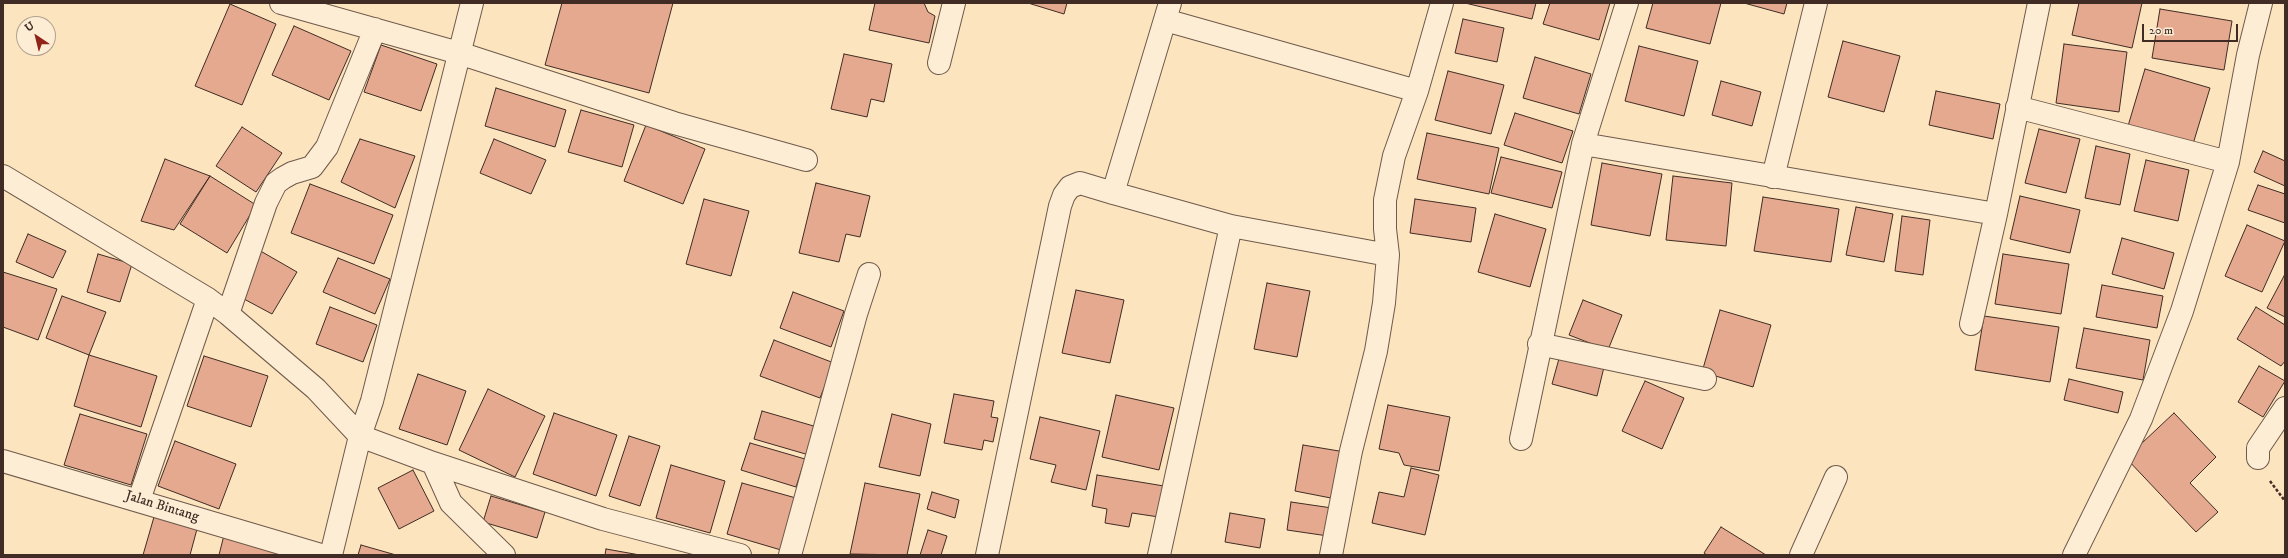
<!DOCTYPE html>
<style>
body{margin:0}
#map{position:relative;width:2288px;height:558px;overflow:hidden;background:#fce4bf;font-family:"IM FELL DW Pica",serif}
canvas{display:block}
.frame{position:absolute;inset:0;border:4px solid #402c24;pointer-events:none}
.north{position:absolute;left:16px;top:16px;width:40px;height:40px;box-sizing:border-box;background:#fdedd5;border:1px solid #b1a08e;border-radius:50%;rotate:325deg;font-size:11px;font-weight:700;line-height:16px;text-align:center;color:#402c24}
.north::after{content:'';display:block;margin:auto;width:14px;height:18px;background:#8f2418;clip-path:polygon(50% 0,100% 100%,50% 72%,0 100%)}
.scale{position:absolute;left:2142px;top:24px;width:96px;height:18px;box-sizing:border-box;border:2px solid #402c24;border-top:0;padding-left:5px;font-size:12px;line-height:14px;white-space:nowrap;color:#402c24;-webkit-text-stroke:3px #fdedd5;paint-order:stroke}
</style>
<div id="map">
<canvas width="2288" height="558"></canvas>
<div class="frame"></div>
<div class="north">U</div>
<div class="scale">20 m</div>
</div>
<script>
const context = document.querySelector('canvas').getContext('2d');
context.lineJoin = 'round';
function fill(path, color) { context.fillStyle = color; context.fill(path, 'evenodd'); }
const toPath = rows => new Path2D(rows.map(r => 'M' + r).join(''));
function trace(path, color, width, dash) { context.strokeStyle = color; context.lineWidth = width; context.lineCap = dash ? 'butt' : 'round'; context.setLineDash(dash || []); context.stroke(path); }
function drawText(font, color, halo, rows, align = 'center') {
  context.font = font + ' "IM FELL DW Pica",serif'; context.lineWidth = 4; context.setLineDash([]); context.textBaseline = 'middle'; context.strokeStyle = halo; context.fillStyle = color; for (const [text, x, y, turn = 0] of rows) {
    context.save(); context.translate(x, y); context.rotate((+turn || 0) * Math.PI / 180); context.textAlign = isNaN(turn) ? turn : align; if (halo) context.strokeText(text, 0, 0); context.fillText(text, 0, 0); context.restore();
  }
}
const building = toPath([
 [562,3,673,3,649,93,545,65,562,3],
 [875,3,924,3,928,12,935,16,929,43,869,30,875,3],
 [1028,3,1067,3,1064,14,1028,3],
 [1465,3,1536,3,1532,19,1465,3],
 [1550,3,1610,3,1599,40,1543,24,1550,3],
 [1653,3,1721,3,1710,44,1646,28,1653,3],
 [1744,3,1787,3,1784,14,1744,3],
 [2079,3,2142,3,2132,48,2072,35,2079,3],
 [230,4,276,24,242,105,195,86,230,4],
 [2160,9,2232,21,2224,70,2152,58,2160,9],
 [1463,19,1504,28,1497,62,1455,53,1463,19],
 [294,26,351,51,329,100,272,75,294,26],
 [1843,41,1900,56,1884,112,1828,97,1843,41],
 [2064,44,2127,52,2119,112,2056,103,2064,44],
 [381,45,437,64,421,111,364,92,381,45],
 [1639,46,1698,61,1684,116,1625,101,1639,46],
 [844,54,892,64,884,102,871,99,867,117,831,109,844,54],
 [1535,57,1591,74,1579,114,1523,98,1535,57],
 [2145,69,2210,88,2193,144,2128,126,2145,69],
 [1448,71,1504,85,1491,134,1435,120,1448,71],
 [1721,81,1761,92,1752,126,1712,115,1721,81],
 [496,88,566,110,555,147,485,126,496,88],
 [1936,91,2000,104,1993,139,1929,125,1936,91],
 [581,110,634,125,622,167,568,152,581,110],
 [1515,113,1573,131,1562,163,1504,145,1515,113],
 [646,125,705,149,683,204,624,181,646,125],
 [242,127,282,153,256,192,216,166,242,127],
 [2039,129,2080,139,2066,193,2025,183,2039,129],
 [1427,133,1499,148,1489,194,1417,179,1427,133],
 [360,139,415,156,395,208,341,182,360,139],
 [494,139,546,160,531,194,480,173,494,139],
 [2096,146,2130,154,2120,205,2085,198,2096,146],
 [2263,151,2285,161,2285,186,2254,172,2263,151],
 [1501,157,1562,172,1552,208,1491,193,1501,157],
 [165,159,210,176,174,230,141,221,165,159],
 [2146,160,2189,170,2178,221,2134,211,2146,160],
 [1602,163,1662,174,1650,236,1591,225,1602,163],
 [210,176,256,205,227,253,180,224,210,176],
 [1673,176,1732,183,1726,246,1666,240,1673,176],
 [816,183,870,196,860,237,846,234,839,262,799,253,816,183],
 [310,184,393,215,374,264,291,233,310,184],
 [2258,185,2285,194,2285,223,2248,210,2258,185],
 [2020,196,2080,210,2070,253,2010,239,2020,196],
 [1763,197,1839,209,1831,262,1754,251,1763,197],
 [704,199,749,211,731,276,686,264,704,199],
 [1415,199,1476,208,1471,242,1410,233,1415,199],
 [1856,207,1893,214,1884,262,1846,255,1856,207],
 [1495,214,1546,229,1530,287,1478,272,1495,214],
 [1902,216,1930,220,1923,275,1895,271,1902,216],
 [2247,225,2285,241,2262,292,2225,276,2247,225],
 [28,234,66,251,53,278,16,262,28,234],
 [2122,238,2174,253,2164,289,2112,274,2122,238],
 [257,249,297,272,272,314,244,299,257,249],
 [98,254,132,264,120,302,87,292,98,254],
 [2003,254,2069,264,2061,314,1995,304,2003,254],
 [338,258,390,279,375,314,323,292,338,258],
 [3,272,57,289,38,340,3,327,3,272],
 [2284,276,2285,277,2285,317,2267,308,2284,276],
 [1267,283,1310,291,1297,357,1254,349,1267,283],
 [2102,285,2163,296,2157,328,2096,317,2102,285],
 [1076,290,1124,300,1110,363,1062,353,1076,290],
 [793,292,844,311,831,347,780,328,793,292],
 [62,296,106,312,89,355,46,338,62,296],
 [1583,300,1622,315,1608,350,1569,335,1583,300],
 [330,307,377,325,363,362,316,344,330,307],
 [2256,307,2285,325,2285,361,2281,366,2237,339,2256,307],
 [1720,310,1771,325,1753,387,1702,372,1720,310],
 [1984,316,2059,327,2050,382,1975,370,1984,316],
 [2084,328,2150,340,2143,380,2076,368,2084,328],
 [774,340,834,363,820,398,760,376,774,340],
 [89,355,157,376,141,427,74,406,89,355],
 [1560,355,1604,367,1597,396,1552,384,1560,355],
 [204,356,268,376,251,427,187,406,204,356],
 [2259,366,2285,381,2263,417,2238,402,2259,366],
 [418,374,466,391,447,445,399,429,418,374],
 [2069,379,2123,392,2118,413,2064,400,2069,379],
 [1645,381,1684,398,1662,449,1622,431,1645,381],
 [488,389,545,416,515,477,459,450,488,389],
 [954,394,994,401,991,417,998,418,993,442,984,440,982,450,944,443,954,394],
 [1116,395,1174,408,1159,470,1102,457,1116,395],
 [1388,405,1450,417,1439,471,1404,465,1399,453,1379,449,1388,405],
 [762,411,817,427,809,455,754,439,762,411],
 [554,413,617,435,596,496,533,474,554,413],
 [2174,413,2216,457,2190,483,2218,512,2196,532,2126,458,2174,413],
 [80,414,147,434,131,485,64,465,80,414],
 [892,414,931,424,920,476,879,467,892,414],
 [1040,417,1100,431,1086,490,1051,482,1056,465,1030,459,1040,417],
 [629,436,660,446,640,506,609,496,629,436],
 [175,441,236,464,219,509,158,486,175,441],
 [750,443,805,459,796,487,741,470,750,443],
 [1303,445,1345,452,1336,499,1295,491,1303,445],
 [671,465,725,481,710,533,656,518,671,465],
 [1411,468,1439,475,1425,535,1372,523,1379,492,1404,497,1411,468],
 [413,470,434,511,399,529,378,488,413,470],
 [1097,475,1164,486,1159,517,1132,513,1129,527,1105,523,1107,509,1092,506,1097,475],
 [742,483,796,498,781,550,727,534,742,483],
 [865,483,920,494,907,555,850,554,865,483],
 [932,492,959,500,955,518,927,509,932,492],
 [491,496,545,512,537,538,483,522,491,496],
 [1291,502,1332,508,1328,536,1287,530,1291,502],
 [1230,513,1265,519,1260,548,1225,542,1230,513],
 [154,517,197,529,190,555,143,555,154,517],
 [1721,527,1766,555,1707,555,1704,553,1721,527],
 [928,530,947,536,941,555,920,555,928,530],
 [224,535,305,555,219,555,224,535],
 [361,545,396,555,358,555,361,545],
 [606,549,640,555,605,555,606,549]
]);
const path = toPath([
 [2270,481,2285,501]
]);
const street = toPath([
 [281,3,459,53,674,123,806,160],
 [1165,20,1417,91],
 [939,63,954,3],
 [2017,107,2228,162],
 [1583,144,1996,214],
 [3,176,208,299,228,314,316,389,360,436,433,463,603,519,740,555],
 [1773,177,1816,3],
 [1113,193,1231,226,1388,255],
 [228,314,266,203,276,183,283,178,292,173,312,167,327,147,375,29],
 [1971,324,1996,214,2039,3],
 [1539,344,1705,379],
 [1521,439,1583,144,1627,3],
 [2258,458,2258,448,2285,408],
 [3,461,321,555],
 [433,463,451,503,504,555],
 [139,500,208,299],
 [331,555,360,436,372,401,472,3],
 [790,555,856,314,869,274],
 [987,555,1060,206,1064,195,1070,187,1080,183,1113,193,1170,3],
 [1159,555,1231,226],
 [1331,555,1351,451,1376,351,1384,303,1388,255,1385,229,1385,200,1394,156,1417,91,1442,3],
 [1801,555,1836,477],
 [2074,555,2141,419,2182,311,2228,162,2248,55,2261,3]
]);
const streetNames = [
 ["Jalan Bintang",162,507,17]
];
fill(building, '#e4a98e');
trace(building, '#402c24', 1);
trace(street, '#6f5a4b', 24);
trace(path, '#402c24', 2.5, [3, 2]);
trace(street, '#fdedd5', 22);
drawText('14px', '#402c24', '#fdedd5', streetNames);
</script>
